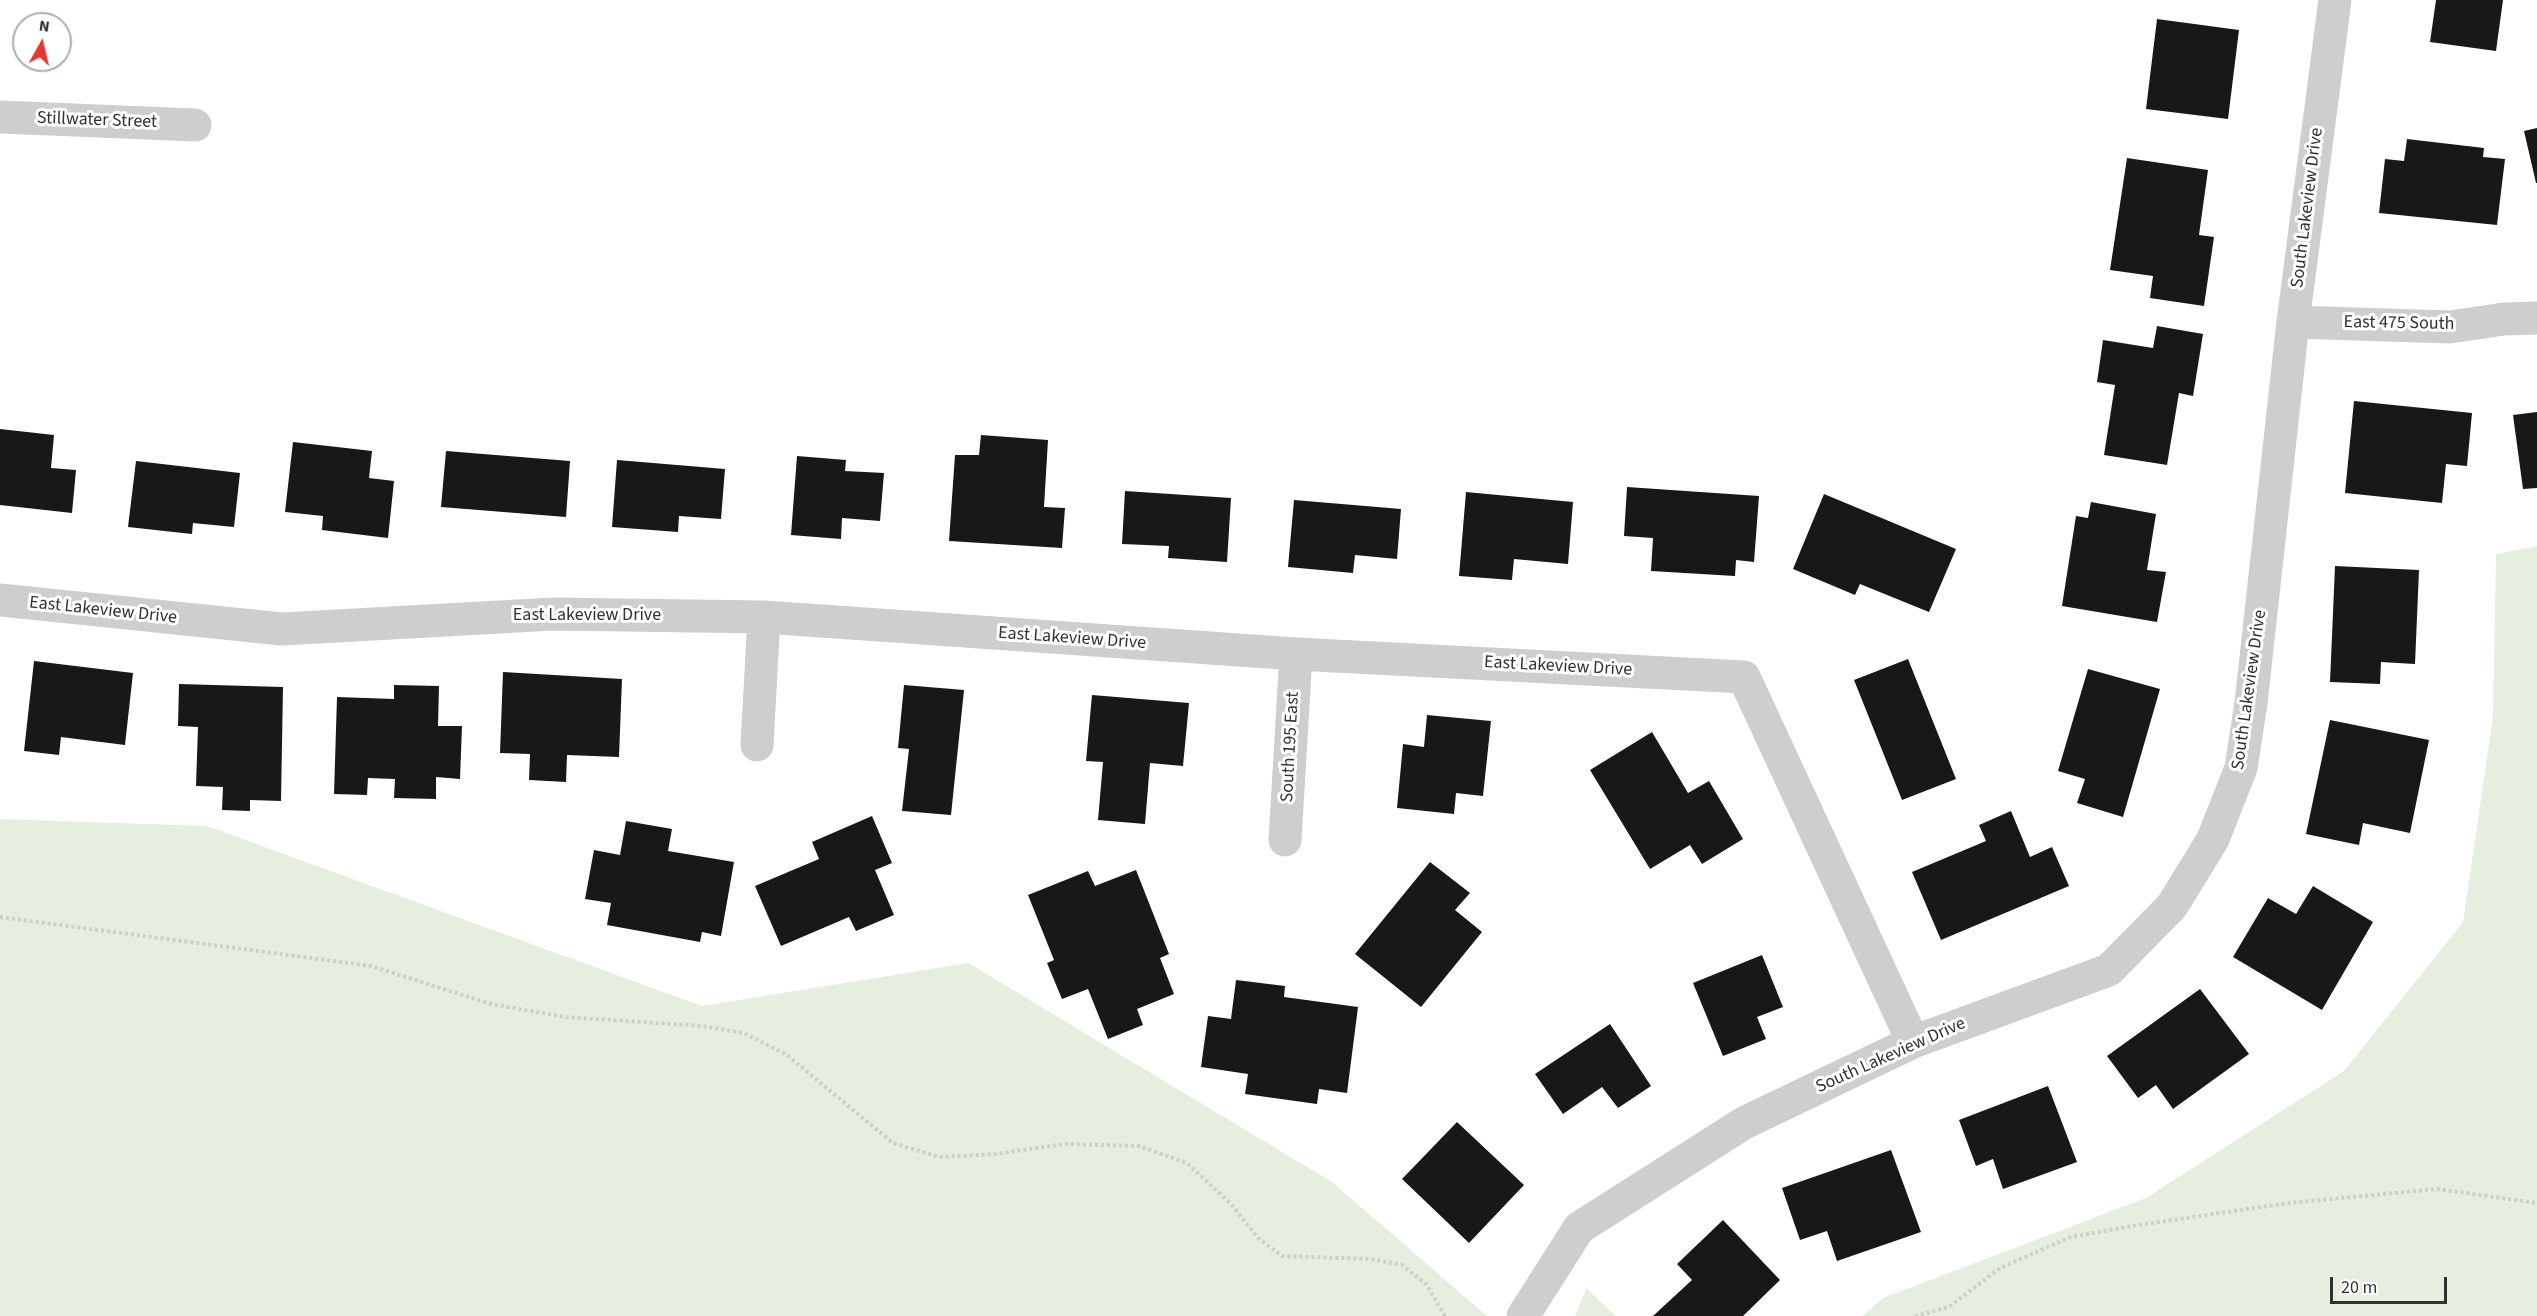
<!DOCTYPE html>
<style>
body{margin:0}
#map{position:relative;width:2537px;height:1316px;overflow:hidden;background:#fff;font-family:"Source Sans 3",sans-serif}
canvas{display:block}
.north{position:absolute;left:12px;top:12px;width:60px;height:60px;box-sizing:border-box;background:#fff;border:2px solid #adadad;border-radius:50%;rotate:8deg;font-size:16px;font-weight:700;line-height:24px;text-align:center;color:#313131}
.north::after{content:'';display:block;margin:auto;width:21px;height:27px;background:#e53736;clip-path:polygon(50% 0,100% 100%,50% 72%,0 100%)}
.scale{position:absolute;left:2330px;top:1277px;width:117px;height:27px;box-sizing:border-box;border:3px solid #313131;border-top:0;padding-left:8px;font-size:18px;line-height:21px;white-space:nowrap;color:#313131;-webkit-text-stroke:4px #fff;paint-order:stroke}
</style>
<div id="map">
<canvas width="2537" height="1316"></canvas>
<div class="north">N</div>
<div class="scale">20 m</div>
</div>
<script>
const context = document.querySelector('canvas').getContext('2d');
context.lineJoin = 'round';
function fill(path, color) { context.fillStyle = color; context.fill(path, 'evenodd'); }
const toPath = rows => new Path2D(rows.map(r => 'M' + r).join(''));
function trace(path, color, width, dash) { context.strokeStyle = color; context.lineWidth = width; context.lineCap = dash ? 'butt' : 'round'; context.setLineDash(dash || []); context.stroke(path); }
function drawText(font, color, halo, rows, align = 'center') {
  context.font = font + ' "Source Sans 3",sans-serif'; context.lineWidth = 6; context.setLineDash([]); context.textBaseline = 'middle'; context.strokeStyle = halo; context.fillStyle = color; for (const [text, x, y, turn = 0] of rows) {
    context.save(); context.translate(x, y); context.rotate((+turn || 0) * Math.PI / 180); context.textAlign = isNaN(turn) ? turn : align; if (halo) context.strokeText(text, 0, 0); context.fillText(text, 0, 0); context.restore();
  }
}
const green = toPath([
 [2537,546,2537,1316,1862,1316,1883,1298,2146,1198,2344,1071,2463,922,2493,717,2496,554],
 [0,819,207,826,702,1006,968,963,1332,1182,1487,1316,0,1316],
 [1586,1288,1616,1316,1575,1316]
]);
const building = toPath([
 [2436,0,2503,0,2496,51,2430,42],
 [2157,19,2239,30,2228,119,2146,109],
 [2537,128,2537,183,2536,183,2524,131],
 [2407,139,2484,148,2483,157,2505,159,2497,225,2379,213,2385,159,2404,161],
 [2127,158,2208,170,2199,235,2214,237,2204,306,2150,298,2153,276,2110,270],
 [2157,326,2203,334,2193,396,2179,393,2167,465,2104,455,2115,385,2097,382,2103,340,2153,348],
 [2354,401,2472,413,2467,466,2446,464,2442,503,2345,493],
 [2537,412,2537,488,2523,489,2513,415],
 [0,429,54,435,51,468,76,470,72,513,0,505],
 [981,435,1048,440,1044,507,1065,508,1062,548,949,541,955,455,979,455],
 [293,442,372,451,369,478,394,481,388,538,322,530,323,516,285,512],
 [446,451,570,461,566,517,441,507],
 [797,456,846,460,845,471,884,473,880,521,842,518,841,539,791,535],
 [617,460,725,469,721,519,679,516,678,532,612,527],
 [136,461,240,473,234,527,193,523,192,534,128,527],
 [1627,487,1759,496,1754,562,1736,560,1735,576,1651,571,1653,538,1624,536],
 [1125,491,1231,498,1227,562,1168,558,1169,546,1122,544],
 [1466,492,1573,502,1568,564,1514,559,1512,580,1459,576],
 [1824,494,1956,549,1929,612,1860,584,1855,595,1793,569],
 [1294,500,1401,509,1397,559,1355,555,1353,573,1288,567],
 [2091,502,2156,514,2147,570,2166,572,2157,622,2062,606,2076,516,2088,518],
 [2335,566,2419,570,2415,664,2381,662,2380,684,2330,682],
 [1908,659,1956,779,1902,800,1854,680],
 [34,661,133,673,125,745,61,737,59,755,24,751],
 [2088,669,2160,689,2123,817,2077,803,2085,779,2058,771],
 [503,672,622,679,619,757,567,755,566,782,529,780,530,754,500,753],
 [179,684,283,687,281,801,250,800,250,811,222,810,223,787,196,786,198,727,178,726],
 [394,685,439,686,438,726,462,726,460,779,436,777,436,799,394,798,395,779,368,778,367,795,334,794,337,697,394,699],
 [904,685,964,690,951,815,902,811,909,749,898,748],
 [1092,695,1189,703,1183,766,1150,763,1145,824,1098,820,1103,762,1086,761],
 [1427,715,1491,721,1483,796,1456,793,1454,814,1397,808,1403,744,1424,747],
 [2330,720,2429,740,2410,833,2363,823,2359,845,2306,834],
 [1652,732,1688,793,1709,781,1743,839,1702,864,1690,845,1650,869,1590,770],
 [2011,811,2030,857,2052,847,2069,886,1941,940,1912,872,1986,841,1979,825],
 [872,816,892,863,875,870,894,915,856,931,849,917,781,946,755,886,819,859,812,842],
 [626,821,672,829,668,851,734,862,721,936,702,932,700,942,607,925,611,903,585,899,594,850,620,855],
 [1430,862,1470,893,1455,910,1482,932,1421,1007,1355,954],
 [1136,870,1169,954,1160,958,1174,994,1137,1009,1143,1025,1108,1039,1088,989,1062,999,1047,963,1054,960,1028,895,1088,871,1095,886],
 [2313,886,2373,922,2322,1010,2233,957,2268,898,2296,914],
 [1762,955,1783,1007,1757,1017,1766,1039,1723,1056,1693,983],
 [1236,980,1285,986,1284,997,1358,1007,1347,1093,1319,1089,1317,1104,1245,1094,1248,1074,1201,1067,1208,1016,1231,1019],
 [2200,989,2249,1054,2173,1109,2156,1085,2138,1098,2107,1056],
 [1610,1024,1651,1086,1618,1108,1602,1087,1563,1114,1535,1074],
 [2048,1086,2077,1162,2003,1189,1993,1159,1976,1166,1959,1120],
 [1457,1122,1524,1185,1469,1243,1402,1179],
 [1891,1150,1921,1232,1837,1261,1827,1231,1800,1240,1782,1188],
 [1723,1220,1780,1280,1743,1316,1653,1316,1692,1280,1677,1264]
]);
const path = toPath([
 [0,917,371,966,491,1004,565,1017,702,1026,744,1033,787,1055,893,1143,939,1157,996,1154,1064,1144,1139,1146,1187,1163,1231,1204,1258,1238,1282,1256,1371,1259,1402,1265,1426,1284,1445,1316],
 [1915,1316,1949,1307,2000,1268,2071,1237,2138,1225,2289,1203,2437,1189,2537,1203]
]);
const street = toPath([
 [0,117,195,125],
 [2293,322,2450,327,2504,319,2537,318],
 [0,600,282,629,554,614,764,617,1296,654,1744,677,1913,1042],
 [757,745,764,617],
 [1285,840,1296,654],
 [1523,1316,1579,1228,1744,1123,1913,1042,2109,970,2172,906,2213,839,2241,768,2251,703,2293,322,2335,0]
]);
const streetNames = [
 ["Stillwater Street",97,121,2],
 ["South Lakeview Drive",2308,208,-83],
 ["East 475 South",2399,324,1],
 ["East Lakeview Drive",103,611,6],
 ["East Lakeview Drive",587,616],
 ["East Lakeview Drive",1072,639,4],
 ["East Lakeview Drive",1558,667,3],
 ["South Lakeview Drive",2250,690,-82],
 ["South 195 East",1291,747,-87],
 ["South Lakeview Drive",1891,1056,-24]
];
fill(green, '#e6eee0');
fill(building, '#181818');
trace(path, '#cecece', 4, [3, 3]);
trace(street, '#cecece', 33);
drawText('18px', '#313131', '#fff', streetNames);
</script>
